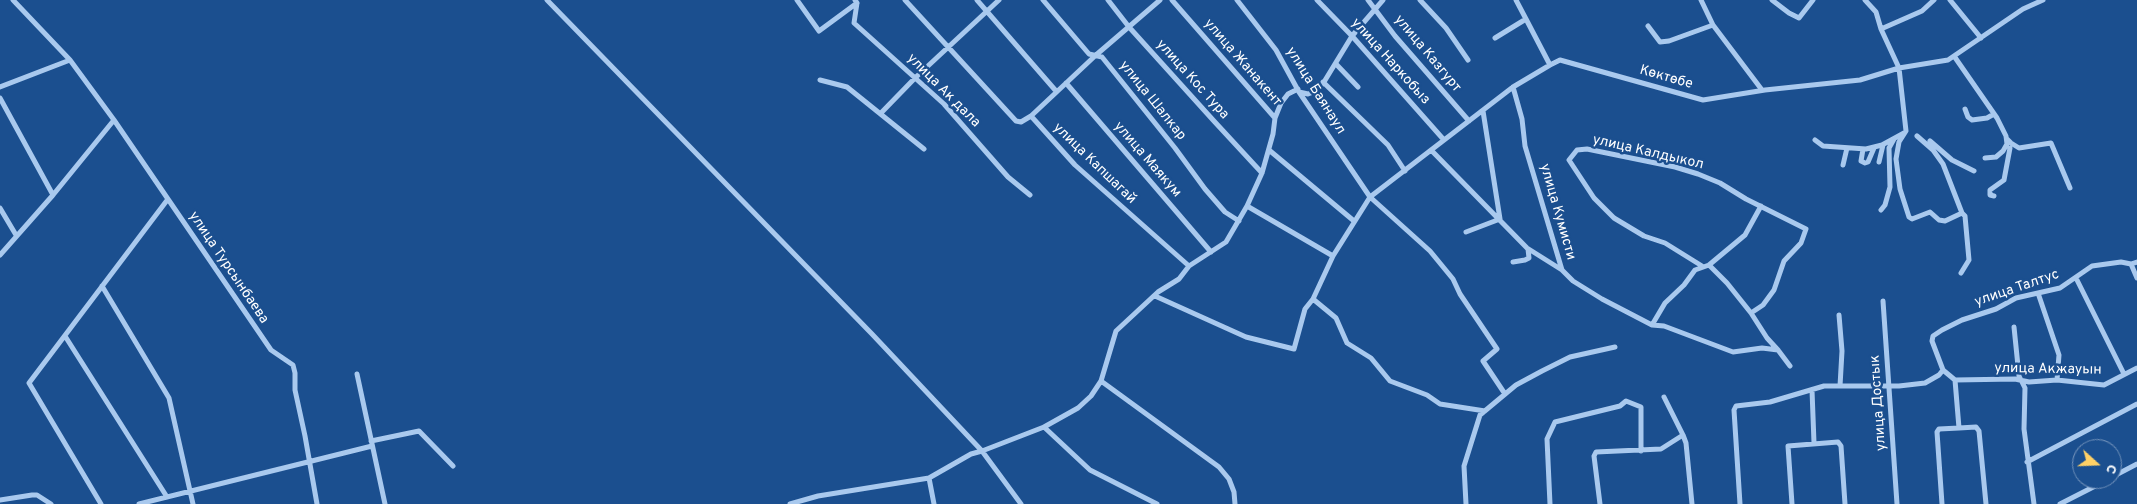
<!DOCTYPE html>
<meta charset="utf-8">
<style>
body{margin:0}
#map{position:relative;width:2137px;height:504px;overflow:hidden;background:#1b4f8f;font-family:Overpass,sans-serif}
canvas{display:block}
.north{position:absolute;left:2072px;top:439px;width:50px;height:50px;box-sizing:border-box;background:#1b4f8f;border:1px solid #7695bc;border-radius:50%;rotate:110deg;font-size:14px;font-weight:700;line-height:20px;text-align:center;color:#fff}
.north::after{content:'';display:block;margin:auto;width:18px;height:22px;background:#ffd166;clip-path:polygon(50% 0,100% 100%,50% 72%,0 100%)}
</style>
<div id="map">
<canvas width="2137" height="504"></canvas>
<div class="north">С</div>
</div>
<script>
const context = document.querySelector('canvas').getContext('2d');
context.lineJoin = 'round';
const toPath = rows => new Path2D(rows.map(r => 'M' + r).join(''));
function trace(path, color, width, dash) { context.strokeStyle = color; context.lineWidth = width; context.lineCap = dash ? 'butt' : 'round'; context.setLineDash(dash || []); context.stroke(path); }
function drawText(font, color, halo, rows, align = 'center') {
  context.font = font + ' Overpass,sans-serif'; context.lineWidth = 5; context.setLineDash([]); context.textBaseline = 'middle'; context.strokeStyle = halo; context.fillStyle = color; for (const [text, x, y, turn = 0] of rows) {
    context.save(); context.translate(x, y); context.rotate((+turn || 0) * Math.PI / 180); context.textAlign = isNaN(turn) ? turn : align; if (halo) context.strokeText(text, 0, 0); context.fillText(text, 0, 0); context.restore();
  }
}
const minor = toPath([
 [13,0,70,60,114,120,271,350,293,365,295,373,295,390,305,436,317,504],
 [547,0,872,334,982,451,971,454,929,478,818,496,790,504],
 [797,0,819,31,857,3],
 [855,0,857,3,854,23,944,104,1008,177,1030,195],
 [905,0,1016,121,1021,122,1031,116,1075,165,1189,266],
 [977,0,1056,91],
 [1043,0,1089,54,1102,57,1175,148,1205,189,1225,212,1239,221],
 [1108,0,1129,27,1213,120,1262,173],
 [1172,0,1275,118],
 [1237,0,1276,50,1299,92,1370,197,1430,251,1453,279,1460,294,1497,349,1483,361,1505,394],
 [1317,0,1352,36,1444,140],
 [1368,0,1395,36,1469,121],
 [1420,0,1446,28,1468,60],
 [1516,0,1526,19],
 [1701,0,1713,25,1762,90],
 [1772,0,1789,13,1799,18,1813,0],
 [1865,0,1876,12,1881,29,1899,68,1906,131,1899,142,1896,159,1900,189,1909,217,1912,219,1930,212,1939,220,1945,221,1962,213],
 [1950,0,1981,38],
 [1648,26,1660,42,1669,41,1713,25],
 [1881,29,1922,11,1934,0],
 [1495,38,1526,19,1550,65],
 [1954,56,1997,118,2006,136,2007,144,2003,151,1996,157,1985,158],
 [1336,64,1358,87],
 [820,80,847,87,924,149],
 [1323,82,1388,145,1405,171],
 [1066,83,1211,252],
 [0,87,70,60],
 [1513,87,1522,119,1525,146,1562,270,1573,281,1602,299,1652,325,1664,326,1733,352,1762,348,1778,350,1790,366],
 [1299,92,1308,94,1316,91,1324,82,1352,36,1383,0],
 [0,98,53,195],
 [1965,109,1968,117,1972,120,1987,118,1994,114],
 [881,113,915,78,999,0],
 [1031,116,1096,55,1160,0],
 [1917,136,1933,150,1943,164,1962,213,1965,216,1969,260,1961,273],
 [2007,139,2011,143,2019,148,2051,143,2070,188],
 [1815,140,1823,146,1866,149,1882,145,1904,133],
 [1930,141,1952,160,1974,171],
 [1863,149,1861,161,1865,163,1868,162,1874,148],
 [1269,150,1354,221],
 [1431,150,1527,248,1562,270],
 [1879,162,1883,145],
 [1843,165,1847,148],
 [1994,196,1990,195,1990,190,2004,180,2010,148],
 [1247,206,1333,256,1370,197,1513,87,1550,65,1560,60,1703,100,1765,90,1860,80,1899,68,1948,60,2023,9,2043,0],
 [0,208,16,235],
 [1881,210,1885,205,1890,187,1889,148,1894,139],
 [1466,232,1500,219,1483,111],
 [0,255,53,195,114,120],
 [1513,262,1525,260,1529,258,1528,249],
 [2131,264,2137,278],
 [1709,265,1745,235,1761,206],
 [1702,266,1665,243,1644,236,1614,218,1594,198,1569,160,1577,150,1587,149,1675,167,1698,174,1720,183,1746,199,1806,229,1801,243,1784,261,1774,290,1763,305,1751,313,1767,338,1778,350],
 [2076,278,2124,374],
 [102,286,169,398,193,504],
 [2038,293,2059,355,2057,380],
 [1155,296,1246,337,1294,349,1305,309,1313,299,1333,256],
 [1313,299,1336,318,1347,343,1371,358,1390,381,1427,395,1440,404,1485,411],
 [1883,301,1897,504],
 [1839,315,1842,351,1840,386],
 [1652,325,1665,303,1684,285,1695,270,1709,265,1727,283,1751,313],
 [2014,327,2019,376,2025,388,2024,429,2034,504],
 [65,336,167,497],
 [357,374,385,504],
 [1955,380,1943,370,1932,341,1933,336,1942,330,1962,320,1996,309,2016,298,2060,288,2092,266,2121,262,2131,264,2137,262],
 [1955,380,2015,379,2029,382,2057,380,2104,385,2137,368],
 [1955,380,1959,428,1976,427,1979,431,1986,504],
 [1101,381,1219,467,1229,479,1234,492,1235,504],
 [1812,390,1814,443],
 [1664,397,1683,435],
 [371,441,419,431,453,466],
 [2027,462,2137,404],
 [2112,477,2137,464],
 [929,478,934,504],
 [0,500,32,495,37,495,51,504],
 [101,504,29,383,168,199],
 [139,504,372,446],
 [1021,504,982,451,1044,427],
 [1157,504,1090,470,1044,427,1078,408,1091,396,1101,381,1116,331,1158,292,1179,279,1189,266,1226,242,1247,206,1262,173,1273,134,1275,118,1281,103,1288,94,1298,89],
 [1466,504,1464,466,1480,415,1516,385,1542,371,1570,357,1615,347],
 [1550,504,1547,439,1555,422,1620,406,1626,401,1641,407,1641,451],
 [1600,504,1594,456,1596,452,1661,449,1683,435,1686,443,1692,504],
 [1740,504,1734,410,1736,406,1770,402,1824,386,1899,386,1925,383,1939,375,1943,370],
 [1792,504,1788,446,1838,442,1841,446,1845,504],
 [1942,504,1937,432,1939,429,1959,428],
 [2060,504,2109,479]
]);
const streetNames = [
 ["улица Казгурт",1427,54,50],
 ["улица Наркобыз",1390,62,48],
 ["улица Жанакент",1242,63,49],
 ["Көктөбе",1666,78,16],
 ["улица Кос Тура",1192,80,48],
 ["улица Ак дала",943,91,45],
 ["улица Баянаул",1315,91,58],
 ["улица Шалкар",1152,101,51],
 ["улица Калдыкол",1648,153,13],
 ["улица Маякум",1147,160,49],
 ["улица Капшагай",1094,164,44],
 ["улица Кумисти",1557,212,74],
 ["улица Турсынбаева",228,268,56],
 ["улица Талтус",2017,289,-19],
 ["улица Акжауын",2048,370,1],
 ["улица Достык",1879,403,-94]
];
trace(minor, '#a9c9ee', 5);
drawText('14px', '#fff', '#1b4f8f', streetNames);
</script>
